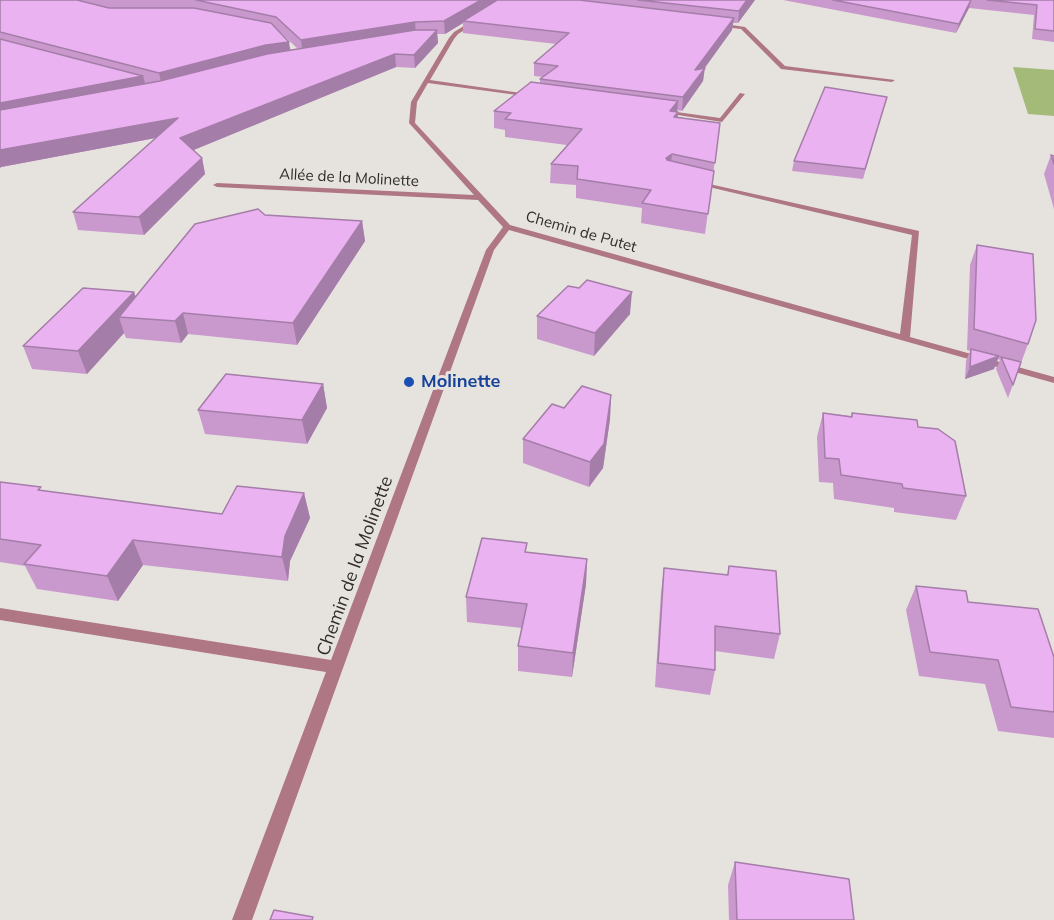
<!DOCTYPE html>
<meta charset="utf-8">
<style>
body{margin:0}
canvas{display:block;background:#e6e2dd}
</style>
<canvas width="1054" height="920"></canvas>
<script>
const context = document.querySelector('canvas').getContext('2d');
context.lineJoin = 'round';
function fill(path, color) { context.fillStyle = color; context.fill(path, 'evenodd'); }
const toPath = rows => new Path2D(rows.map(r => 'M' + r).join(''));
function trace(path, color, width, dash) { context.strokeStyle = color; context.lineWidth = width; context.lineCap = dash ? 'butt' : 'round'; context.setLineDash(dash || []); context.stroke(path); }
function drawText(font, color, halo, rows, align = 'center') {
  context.font = font + ' Mulish,sans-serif'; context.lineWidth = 6; context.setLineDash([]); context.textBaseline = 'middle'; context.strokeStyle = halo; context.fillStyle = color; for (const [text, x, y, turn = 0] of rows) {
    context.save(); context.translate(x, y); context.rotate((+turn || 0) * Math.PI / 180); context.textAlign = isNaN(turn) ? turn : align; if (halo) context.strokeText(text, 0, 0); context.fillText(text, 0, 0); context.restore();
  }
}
const green = toPath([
 [1013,67,1054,70,1054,116,1028,114]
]);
const service = toPath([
 [718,23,745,27,785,66,895,80,892,82,781,69,741,29,716,26,718,23]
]);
const minor = toPath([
 [477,18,479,21,458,34,454,39,430,80,535,95,532,97,428,83,417,102,415,123,510,225,900,334,912,235,692,183,696,181,919,231,910,337,1054,377,1054,383,509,230,494,250,252,920,232,920,326,672,0,620,0,608,331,660,486,250,503,227,478,200,217,187,213,185,217,183,474,195,409,123,411,102,449,38,454,32,477,18],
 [740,93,745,94,722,122,659,112,662,110,720,118,740,93]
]);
const wall = toPath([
 [0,0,755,0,738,23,733,23,732,30,704,68,703,81,682,111,677,110,677,112,678,112,678,117,720,123,705,234,641,223,642,208,576,198,576,185,550,183,551,164,567,145,505,137,505,130,494,128,494,111,540,83,540,79,543,77,534,76,534,63,556,44,463,33,463,23,445,34,437,34,438,43,415,68,396,67,193,150,202,158,205,174,144,235,78,230,73,212,156,138,1,167,0,168],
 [277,29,278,30,298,49,291,50],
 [783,0,1054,0,1054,42,1032,39,1034,15,969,8,956,33],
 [884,107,863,179,792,171,794,161],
 [1051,155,1054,156,1054,209,1044,174],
 [265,215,362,221,365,241,297,345,188,334,181,343,126,338,124,333,87,374,32,369,23,346,134,292,135,296],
 [977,245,1028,344,1008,398,996,369,1000,360,998,359,994,369,965,379,966,361,970,351,967,350,970,265],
 [630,314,594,356,537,339,537,316],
 [323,384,327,408,307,444,205,434,198,410],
 [611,395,610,419,603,468,589,487,523,463,523,439,564,408],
 [823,413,851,416,852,413,918,427,966,496,956,520,894,512,894,508,834,499,833,483,819,482,817,437],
 [0,482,42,491,222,514,304,493,310,518,290,561,288,581,143,565,118,601,37,589,25,566,0,562],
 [527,552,587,559,586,584,572,677,518,671,518,646,522,628,467,622,466,597],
 [729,566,780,634,774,659,715,651,715,670,710,695,655,687,661,592,664,568,727,575],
 [916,586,968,602,1054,657,1054,738,998,731,985,684,919,676,906,610],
 [735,862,854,920,729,920,728,885]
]);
const shadedWall = toPath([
 [481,0,501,0,463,21,463,23,445,34,444,21],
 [747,0,755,0,738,23,739,11],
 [971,0,969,8,956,33,959,24],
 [734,18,732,30,694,83,695,70],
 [415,22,416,35,303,54,301,40],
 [437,30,438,43,415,68,414,55],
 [289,42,291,55,162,87,159,73,266,45],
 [395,54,396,67,184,154,180,138],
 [705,68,703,81,682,111,683,97],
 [143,76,147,90,0,119,0,103],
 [678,101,677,114,678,112,676,130,670,111],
 [178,118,182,133,1,167,0,168,0,150],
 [672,154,670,173,666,158],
 [202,158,205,174,144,235,139,217],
 [362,221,365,241,297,345,293,323],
 [134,292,141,315,119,317,124,333,87,374,78,351],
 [632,292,630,314,594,356,595,333],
 [183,313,188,334,181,343,175,321],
 [999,356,994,369,965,379,970,367],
 [323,384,327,408,307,444,302,420],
 [611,395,610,419,603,468,589,487,590,462],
 [304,493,310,518,290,561,288,581,282,557,285,536],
 [133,540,143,565,118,601,107,576],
 [587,559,586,584,572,677,573,653]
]);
const building = toPath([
 [0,0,77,0,109,8,194,8,271,23,289,42,266,45,159,73,0,32,0,0],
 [196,0,481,0,444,21,415,22,301,40,276,17,196,0],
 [497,0,579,0,734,18,695,70,705,68,683,97,540,79,558,66,534,63,569,33,463,21,497,0],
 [638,0,747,0,739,11,638,0],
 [833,0,971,0,959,24,833,0],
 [987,0,1054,0,1054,31,1035,29,1037,5,987,0],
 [415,30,437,30,414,55,395,54,180,138,202,158,139,217,73,212,178,118,0,150,0,110,160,81,267,54,415,30],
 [0,39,143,76,0,103,0,39],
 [531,82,678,101,670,111,678,112,674,117,720,123,715,163,672,154,666,158,667,160,714,171,708,214,642,203,651,190,577,179,578,166,551,164,582,129,505,119,511,113,494,111,531,82],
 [825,87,887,97,865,169,794,161,825,87],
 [1051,155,1054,156,1054,164,1051,155],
 [258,209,265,215,362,221,293,323,183,313,175,321,119,317,195,224,258,209],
 [977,245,1033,254,1036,320,1028,344,974,329,977,245],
 [587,280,632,292,595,333,537,316,568,286,579,288,587,280],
 [83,288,134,292,78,351,23,346,83,288],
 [971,349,999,356,970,367,971,349],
 [1001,357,1021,362,1013,385,1001,357],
 [226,374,323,384,302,420,198,410,226,374],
 [582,386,611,395,604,444,590,462,523,439,552,404,564,408,582,386],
 [823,413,852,417,852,413,917,420,918,427,938,429,955,441,966,496,903,488,902,484,841,475,839,459,825,458,823,413],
 [0,482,41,487,38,490,222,514,237,486,304,493,285,536,282,557,133,540,107,576,24,564,41,545,0,539,0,482],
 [482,538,527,543,525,552,587,559,573,653,518,646,527,604,466,597,482,538],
 [729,566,776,571,780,634,715,626,715,670,658,663,664,568,728,575,729,566],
 [916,586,966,591,968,602,1038,609,1054,657,1054,712,1011,707,998,660,930,652,916,586],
 [735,862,849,879,854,920,737,920,735,862],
 [274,910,313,917,312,920,270,920,274,910]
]);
const markers = [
 [409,382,6,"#1a4fb4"]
];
const farStreetnames = [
 ["Allée de la Molinette",349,178,3],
 ["Chemin de Putet",581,232,16]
];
const transitNames = [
 ["Molinette",421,382]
];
const streetNames = [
 ["Chemin de la Molinette",355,566,-70]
];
fill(green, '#a4ba79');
fill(service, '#af7683');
fill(minor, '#af7683');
fill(wall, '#c999ce');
fill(shadedWall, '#a47da8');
fill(building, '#eab2f0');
trace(building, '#a47da8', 1.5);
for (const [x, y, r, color] of markers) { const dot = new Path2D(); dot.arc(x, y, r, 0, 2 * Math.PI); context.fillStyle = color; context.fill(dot); trace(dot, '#e6e2dd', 2); }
drawText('15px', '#2e2d2b', '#e6e2dd', farStreetnames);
drawText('bold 18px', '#164399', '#e6e2dd', transitNames, 'left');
drawText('18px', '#2e2d2b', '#e6e2dd', streetNames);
</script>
